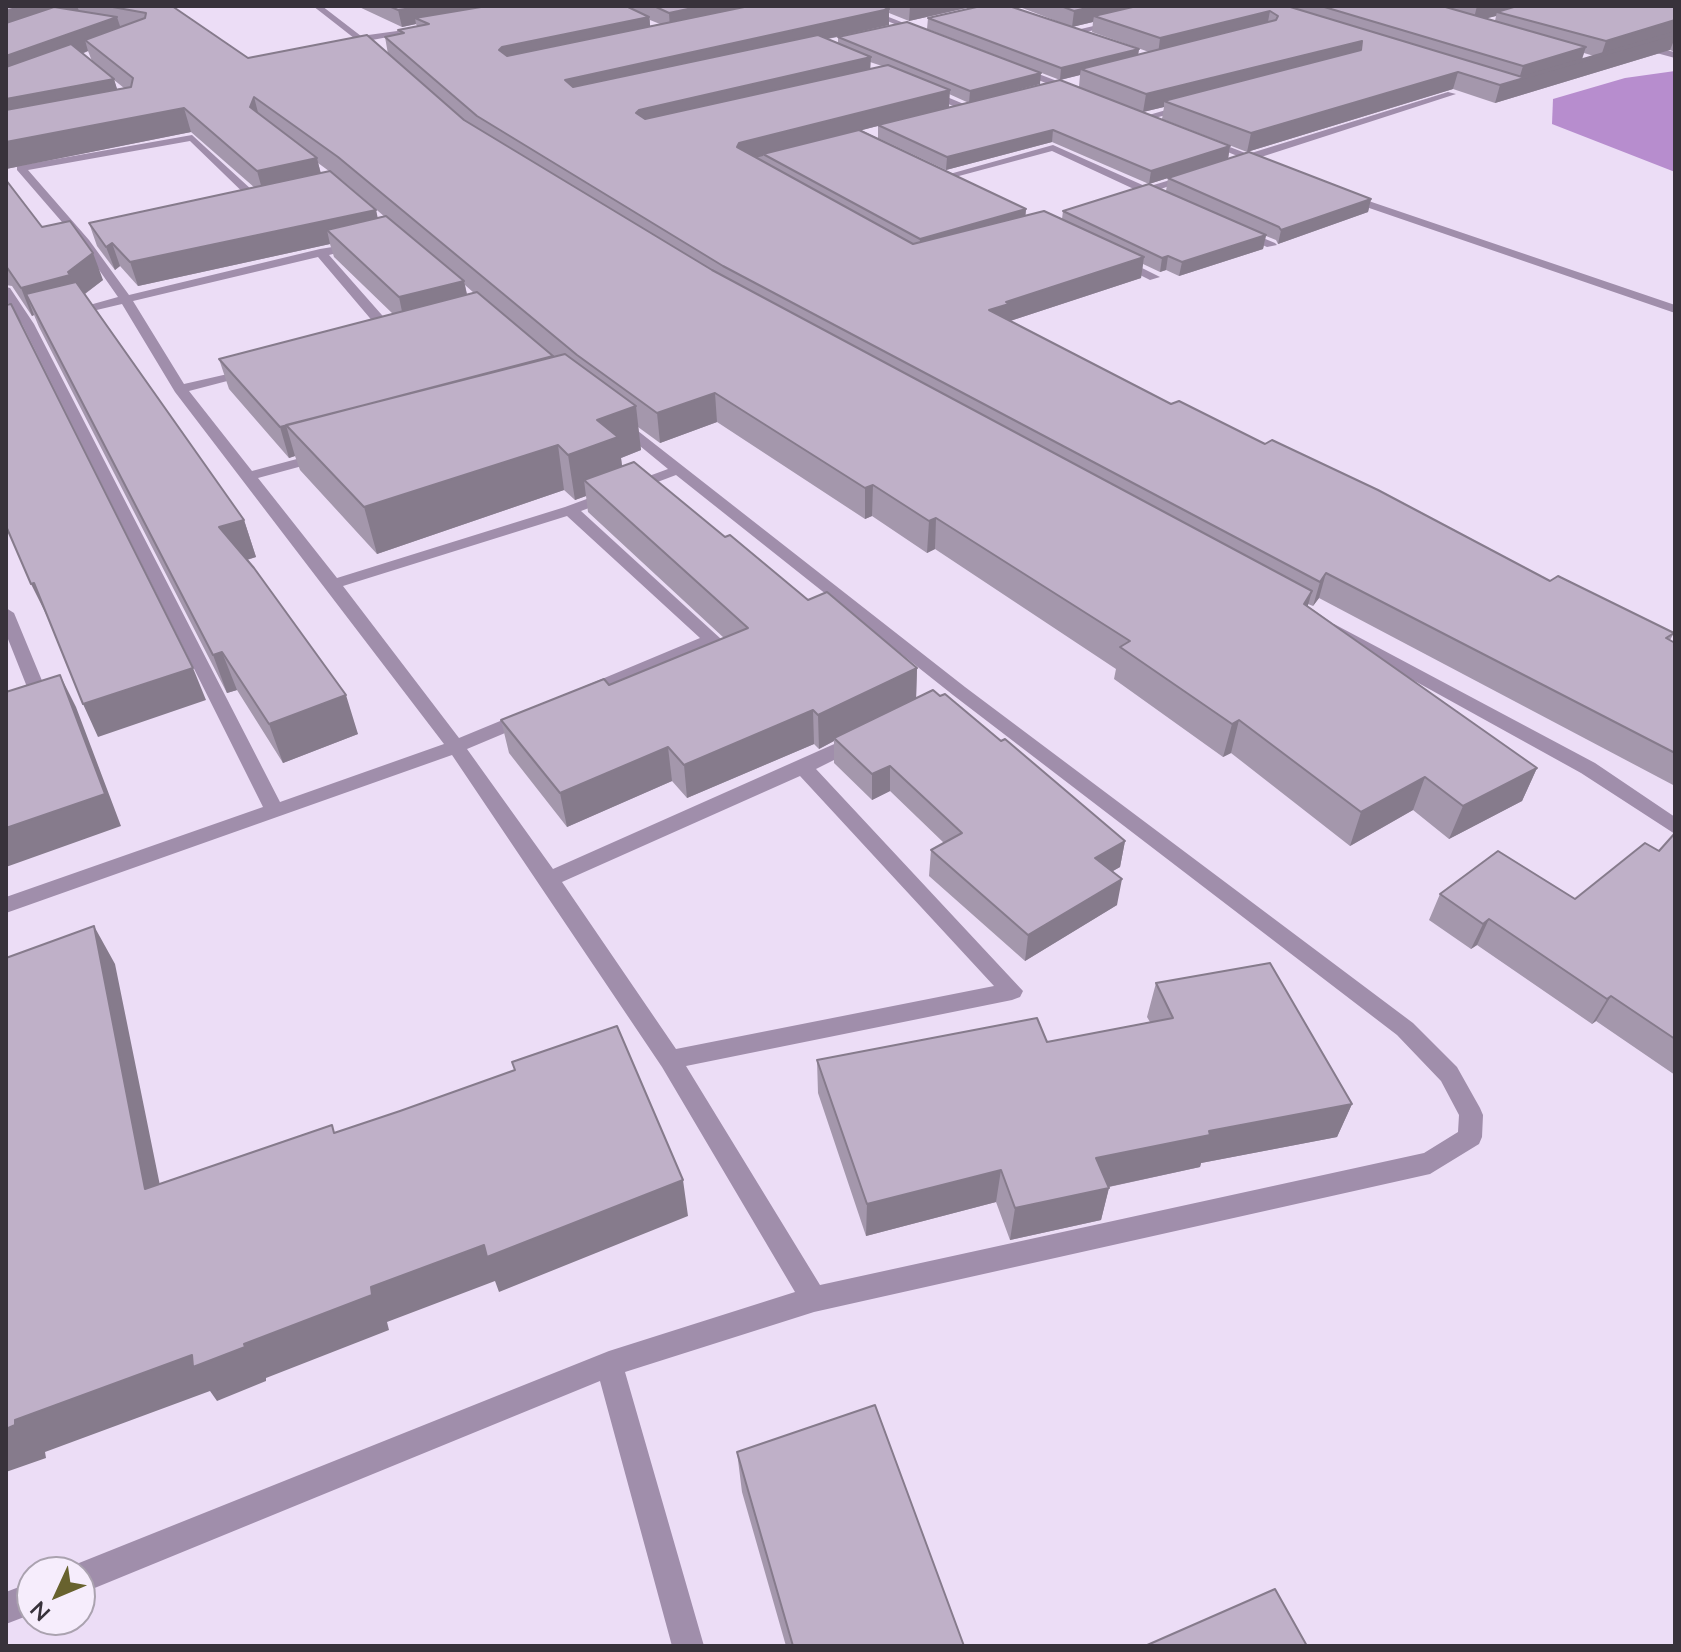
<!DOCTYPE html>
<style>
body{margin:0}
#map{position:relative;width:1681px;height:1652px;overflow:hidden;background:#ecddf6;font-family:Lato,sans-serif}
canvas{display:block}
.frame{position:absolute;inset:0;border:8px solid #38323b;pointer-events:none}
.north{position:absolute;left:16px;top:1556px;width:80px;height:80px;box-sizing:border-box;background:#f6edfc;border:2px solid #aaa2af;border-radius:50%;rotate:226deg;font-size:22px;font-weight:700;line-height:32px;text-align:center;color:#38323b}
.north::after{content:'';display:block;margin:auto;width:28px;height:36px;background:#68622e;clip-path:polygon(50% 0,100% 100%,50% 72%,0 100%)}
</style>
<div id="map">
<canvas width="1681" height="1652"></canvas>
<div class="frame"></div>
<div class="north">N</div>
</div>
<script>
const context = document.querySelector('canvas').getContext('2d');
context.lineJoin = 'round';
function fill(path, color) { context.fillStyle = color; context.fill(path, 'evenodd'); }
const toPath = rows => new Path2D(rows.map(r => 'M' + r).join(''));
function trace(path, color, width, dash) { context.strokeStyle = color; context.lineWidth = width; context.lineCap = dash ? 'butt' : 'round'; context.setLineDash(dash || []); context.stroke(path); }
const forest = toPath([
 [1675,71,1675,172,1552,124,1553,99,1625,78]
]);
const minor = toPath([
 [313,6,322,6,361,36,426,27,430,29,367,41,381,53,377,56,313,6],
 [850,6,861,6,929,33,922,35,850,6],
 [1119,20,1122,24,1072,35,1068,32,1119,20],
 [1649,47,1675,52,1675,58,1649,51,1649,47],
 [1015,65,1078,89,1080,91,1072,93,1012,70,1015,65],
 [923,87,971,107,973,109,965,111,920,92,923,87],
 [1448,92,1456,94,1258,158,1269,162,1269,166,1265,167,1200,141,1209,139,1248,154,1448,92],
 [1190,103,1193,108,1147,120,1142,117,1190,103],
 [192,135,264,201,264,205,256,205,190,141,28,170,89,240,129,295,320,249,363,242,363,246,329,255,396,331,396,337,386,337,318,257,133,301,184,384,254,368,254,374,189,391,252,471,323,452,328,453,328,459,258,478,337,578,565,507,668,469,612,423,614,420,624,420,965,687,1413,1023,1457,1067,1480,1108,1483,1115,1482,1137,1479,1144,1430,1174,814,1312,625,1372,704,1646,672,1646,600,1381,80,1594,80,1572,67,1572,69,1567,609,1351,795,1292,662,1067,452,755,6,913,6,897,263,807,22,324,6,300,6,287,10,288,34,324,280,802,444,744,175,392,122,304,67,317,61,313,118,297,81,244,17,170,17,166,192,135],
 [676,475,953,695,1397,1035,1441,1081,1459,1115,1458,1132,1424,1153,820,1285,686,1066,1012,1000,1020,997,1023,991,816,769,864,745,866,741,864,737,850,737,553,869,467,749,536,720,538,716,536,712,522,712,459,738,343,586,567,516,700,638,578,689,575,693,584,699,590,697,721,639,581,511,676,475],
 [800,776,994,986,676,1049,562,882,800,776],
 [1053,145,1147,187,1193,173,1198,176,1155,191,1155,195,1132,198,1127,195,1136,190,1052,151,944,180,939,177,1053,145],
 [1343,195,1351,195,1675,305,1675,313,1343,199,1343,195],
 [1239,228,1275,243,1277,245,1267,247,1235,233,1233,231,1239,228],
 [1114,258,1122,258,1160,277,1150,280,1114,262,1114,258],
 [6,608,14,613,50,700,47,704,6,717,6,705,31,697,6,634,6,608],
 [1334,624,1595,763,1675,817,1675,834,1581,773,1328,633,1325,629,1334,624],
 [32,1582,32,1614,6,1624,6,1592,32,1582]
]);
const wall = toPath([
 [6,6,172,6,248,58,388,54,385,37,399,34,398,30,417,26,416,24,402,27,357,6,975,6,909,21,889,13,889,25,838,37,1040,84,979,100,1230,146,1228,159,1149,184,1052,142,946,170,878,138,878,126,861,130,1026,209,1025,216,1062,219,1063,211,1166,191,1168,178,1371,199,1368,212,1278,244,1276,240,1266,236,1263,249,1179,276,1166,270,1160,272,1143,264,1141,278,1010,321,1171,404,1265,444,1550,581,1674,633,1670,640,1675,643,1675,786,1319,598,1313,606,1308,604,1308,606,1537,768,1522,801,1449,839,1413,810,1350,846,1231,753,1223,757,1114,679,1116,669,935,549,927,553,872,516,865,519,717,422,660,443,638,427,641,450,621,458,622,466,725,537,808,600,917,668,916,698,1001,741,1125,841,1120,867,1112,871,1117,905,1025,961,929,876,931,850,944,843,890,791,872,800,834,763,834,741,819,749,814,744,687,798,672,781,567,827,509,753,501,720,609,685,724,638,588,512,586,496,575,500,564,490,377,554,300,470,295,456,289,458,229,389,219,359,393,314,334,257,330,244,138,286,120,266,115,270,97,246,89,223,255,188,191,132,6,169],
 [650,20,660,24,650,26],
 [838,37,838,44,827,39],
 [88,51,92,61,82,54],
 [870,62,882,66,870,69],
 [114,80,124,88,117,89],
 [949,94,969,103,949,107],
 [318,163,344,182,385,217,377,218,376,210,321,173],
 [465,285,474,293,467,294],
 [1017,6,1675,6,1675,52,1670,50,1495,103,1453,89,1247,152,1162,119,1164,107,1143,112,1079,87,1080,75,1060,80,927,29,928,18,1139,49,1138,55,1149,52,1092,32,1093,22,1072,27],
 [1496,16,1495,21,1486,18],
 [1584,53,1594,56,1582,60],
 [6,180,42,227,103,280,85,294,244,520,256,557,247,560,358,734,283,763,237,690,227,693,39,327,34,315,32,316,12,286,6,285],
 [1675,833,1675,1075,1596,1021,1592,1024,1477,945,1471,949,1429,920,1440,894,1575,899,1659,851],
 [1156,983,1352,1104,1337,1137,1201,1163,1200,1167,1109,1187,1101,1220,1010,1240,996,1202,866,1236,818,1093,817,1060,1047,1042,1150,1022,1147,1017],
 [737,1452,964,1646,786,1646,742,1492]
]);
const shadedWall = toPath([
 [22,6,77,6,79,11,6,35,6,11],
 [426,6,527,6,415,18,416,24,402,27,398,10],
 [702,6,781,6,670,29,669,13],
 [910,6,975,6,909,21],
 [1095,6,1162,6,1094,16,1093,22,1072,27,1074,11],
 [1477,6,1532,6,1497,12,1496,16,1473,22],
 [889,9,889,25,567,97,565,80],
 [1270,11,1267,27,1158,55,1160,38],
 [117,17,124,38,85,40,88,51,6,81,6,56],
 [649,17,651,33,504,64,499,50,502,47],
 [1675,20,1675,38,1670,50,1495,103,1500,85,1519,79,1523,66,1586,47,1581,61,1601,56,1606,41],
 [1362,41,1358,58,1164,101,1164,107,1143,112,1146,94],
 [1139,49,1137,61,1081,69,1080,75,1060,80,1061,68],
 [871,57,870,74,638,132,636,113,639,110],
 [1458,72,1453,89,1247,152,1251,133],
 [1041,73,1040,84,969,103,970,91],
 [114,79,121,102,6,124,6,99],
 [950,90,949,107,765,156,763,154,763,156,740,162,737,147,739,143],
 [254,97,260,120,250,107],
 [184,108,191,132,6,169,6,142],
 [1053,130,1052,142,946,170,947,157],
 [1230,146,1228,159,1149,184,1151,171],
 [317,158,323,183,264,196,257,171],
 [1371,199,1368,212,1278,244,1281,230],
 [1026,209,1025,222,919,253,920,239],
 [376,210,381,232,327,230,330,244,138,286,130,262],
 [1266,235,1263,249,1179,276,1182,262],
 [112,243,120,266,115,270,106,247],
 [93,253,103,280,79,298,26,294,34,315,32,316,21,288,68,272],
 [1168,256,1166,270,1160,272,1162,258],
 [1144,257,1141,278,1007,322,989,310,1006,302],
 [464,281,470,310,405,326,399,297],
 [715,393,717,422,660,443,657,413],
 [636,406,641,450,621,458,624,482,584,480,586,496,575,500,568,455,597,420],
 [286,425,295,456,289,458,280,427],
 [558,445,564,490,377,554,364,507],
 [873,485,872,516,865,519,865,488],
 [936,518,935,549,927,553,929,521],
 [244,520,256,557,232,564,219,527],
 [1326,573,1319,598,1313,606,1320,582],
 [34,583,49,615,47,616,31,584],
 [1312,591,1303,623,1304,604],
 [222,652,237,690,227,693,213,655],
 [193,668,206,700,98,737,83,704],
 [917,668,916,701,834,738,834,741,819,749,818,715],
 [60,675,76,707,121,826,6,867,6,828],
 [346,695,358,734,283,763,269,724],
 [813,710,814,744,687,798,684,765],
 [1239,720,1231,753,1223,757,1232,724],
 [668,747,672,781,567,827,560,793],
 [890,766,890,791,872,800,872,774],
 [1537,768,1522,801,1449,839,1463,806],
 [1425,777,1413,810,1350,846,1361,812],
 [1125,841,1120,867,1091,884,1095,858],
 [1122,879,1117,905,1025,961,1028,935],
 [1489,919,1477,945,1471,949,1483,924],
 [94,926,115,964,168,1225,145,1189],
 [1611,996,1596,1021,1592,1024,1607,999],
 [1352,1104,1337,1137,1201,1163,1200,1167,1089,1191,1096,1158,1209,1131],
 [1001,1170,996,1202,866,1236,867,1204],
 [683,1180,688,1216,499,1292,495,1281,387,1322,389,1330,266,1378,266,1381,217,1401,210,1391,45,1452,46,1458,6,1472,6,1429,15,1420,192,1355,244,1344,371,1287,484,1245],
 [1109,1188,1101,1220,1010,1240,1015,1208]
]);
const building = toPath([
 [6,6,22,6,6,11,6,6],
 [107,6,172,6,248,58,367,35,464,120,712,270,1312,591,1304,604,1537,768,1463,806,1425,777,1361,812,1239,720,1232,724,1120,647,1130,641,936,518,929,521,873,485,865,488,715,393,657,413,577,355,338,157,254,97,250,107,317,158,257,171,184,108,6,142,6,110,131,87,133,78,85,40,145,18,146,13,107,6],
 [389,6,426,6,398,10,389,6],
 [487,6,626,6,649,17,502,47,499,50,507,56,749,6,882,6,889,9,565,80,573,87,818,35,871,57,639,110,636,113,645,119,888,65,950,90,739,143,737,147,913,244,1044,211,1144,257,1006,302,1009,304,989,310,1171,404,1179,401,1265,444,1272,440,1378,490,1550,581,1558,576,1674,633,1666,638,1675,643,1675,753,1326,573,1320,582,723,266,477,116,385,37,404,33,398,30,429,24,415,18,487,6],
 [654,6,702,6,669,13,654,6],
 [981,6,1009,6,1139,49,1061,68,928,18,981,6],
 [1061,6,1095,6,1074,11,1061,6],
 [1137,6,1287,6,1522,77,1675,32,1675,34,1500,85,1458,72,1251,133,1164,101,1361,50,1362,41,1146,94,1081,69,1276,20,1278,16,1270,11,1160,38,1094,16,1137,6],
 [1321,6,1442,6,1586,47,1523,66,1321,6],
 [1517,6,1675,6,1675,20,1606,41,1497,12,1517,6],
 [54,7,117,17,6,56,6,23,54,7],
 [907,22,1041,73,970,91,838,37,907,22],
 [71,44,114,79,6,99,6,67,71,44],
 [1060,80,1230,146,1151,171,1053,130,947,157,878,125,1060,80],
 [859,130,1026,209,920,239,763,154,859,130],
 [1249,152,1371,199,1281,230,1279,227,1168,178,1249,152],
 [330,171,376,210,130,262,112,243,106,247,89,223,330,171],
 [6,180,42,227,70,221,93,253,68,272,70,275,21,288,6,266,6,180],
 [1149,184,1266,235,1182,262,1168,256,1162,258,1063,211,1149,184],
 [386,216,464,281,399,297,327,230,386,216],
 [76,282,244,520,219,527,254,568,346,695,269,724,222,652,213,655,26,294,76,282],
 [477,292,553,356,280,427,219,359,477,292],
 [11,304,193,668,83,704,34,583,31,584,6,526,6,305,11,304],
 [565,354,636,406,597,420,618,437,568,455,558,445,364,507,286,425,565,354],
 [634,462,725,537,730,535,808,600,827,592,917,668,818,715,813,710,684,765,668,747,560,793,501,720,604,679,609,685,748,628,584,480,634,462],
 [60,675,105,794,6,828,6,692,60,675],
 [933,690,940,696,945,694,1001,741,1005,739,1125,841,1095,858,1122,879,1028,935,931,850,962,833,890,766,872,774,834,738,933,690],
 [1675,833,1675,1039,1611,996,1607,999,1489,919,1483,924,1440,894,1498,851,1575,899,1645,843,1659,851,1675,833],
 [94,926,145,1189,332,1125,334,1133,400,1111,515,1070,512,1062,617,1026,683,1180,487,1257,484,1245,371,1287,372,1295,244,1344,245,1347,193,1367,192,1355,15,1420,15,1425,6,1429,6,958,94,926],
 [1270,963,1352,1104,1209,1131,1210,1135,1096,1158,1109,1188,1015,1208,1001,1170,867,1204,817,1060,1037,1018,1047,1042,1173,1018,1156,983,1270,963],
 [875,1405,964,1646,793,1646,737,1452,875,1405],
 [1275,1589,1307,1646,1145,1646,1275,1589]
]);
fill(forest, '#b78dce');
fill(minor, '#a08eab');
fill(wall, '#a497ac');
fill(shadedWall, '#867b8c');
fill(building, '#bfb0c8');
trace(building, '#867b8c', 2);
</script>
